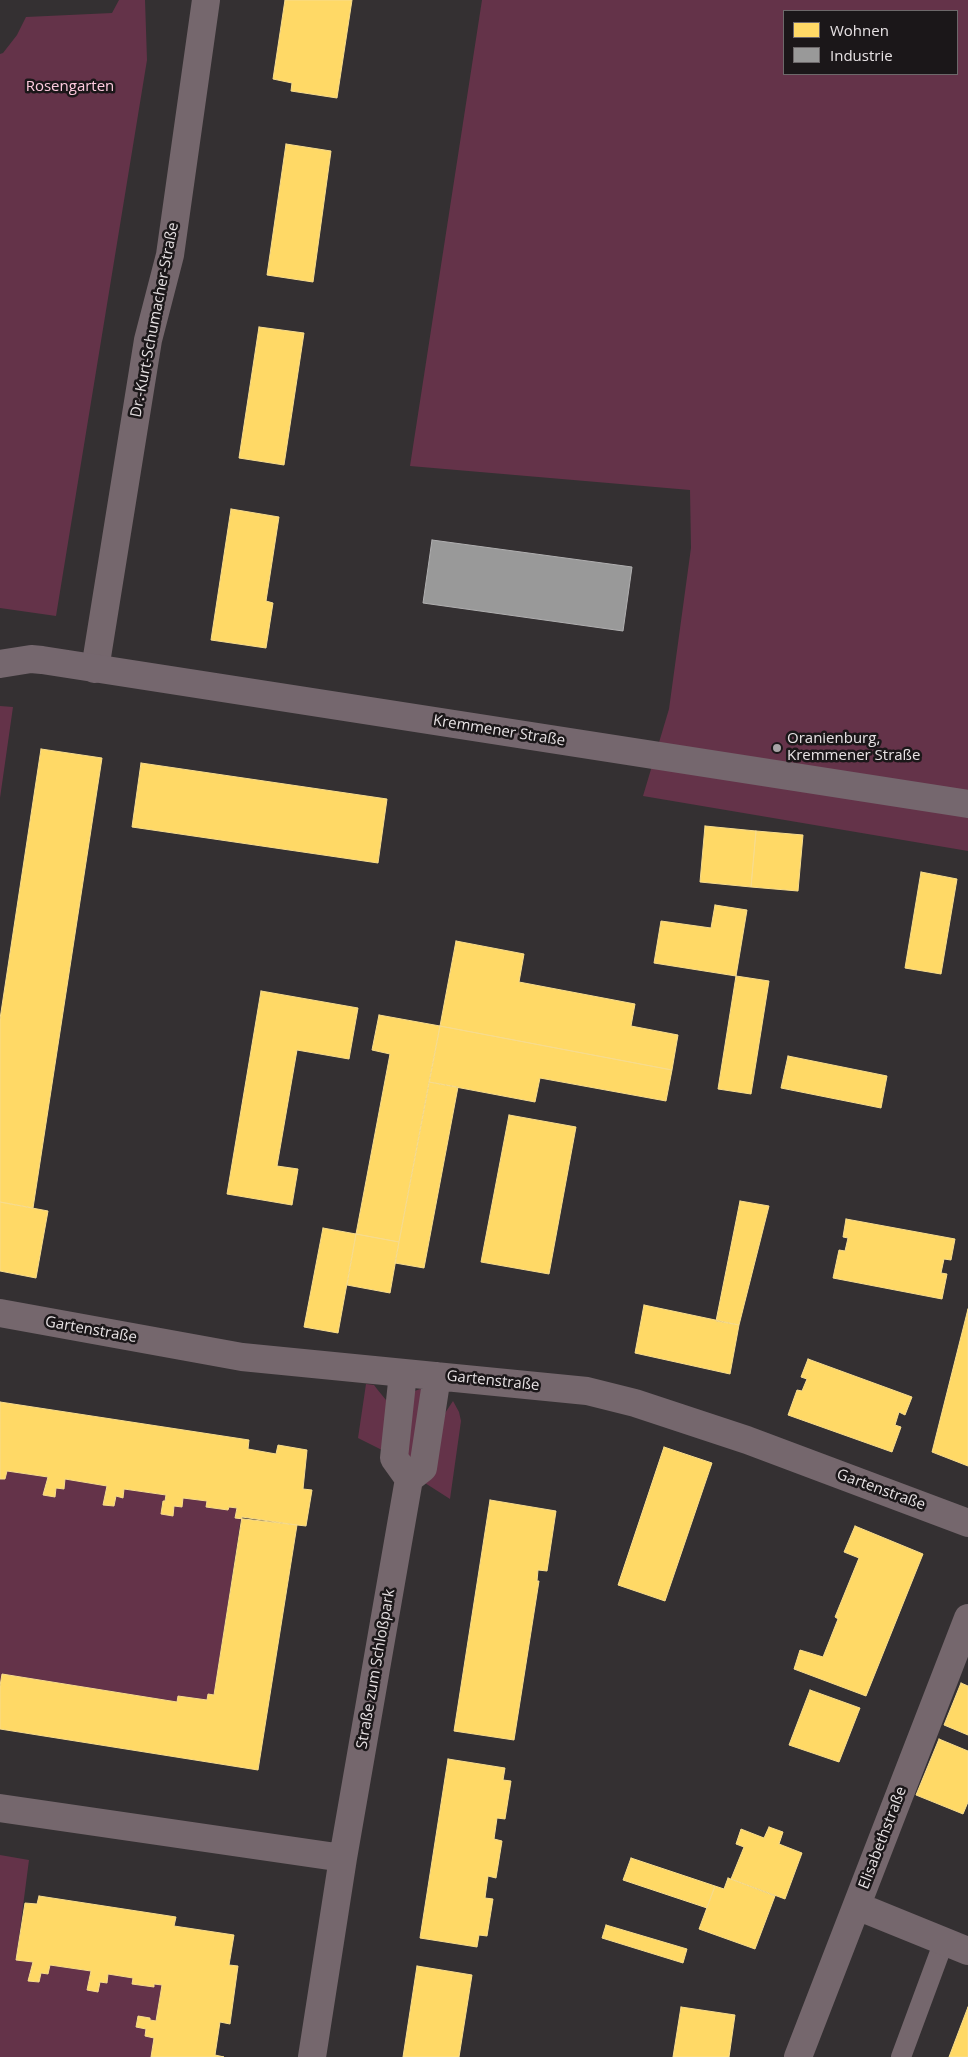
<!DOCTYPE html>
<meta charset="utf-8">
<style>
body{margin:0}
#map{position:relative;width:968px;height:2057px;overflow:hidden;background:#343032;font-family:"Open Sans",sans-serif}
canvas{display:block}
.legend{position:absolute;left:783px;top:10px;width:175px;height:65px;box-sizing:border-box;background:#1b1719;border:1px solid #6d686a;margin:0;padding:6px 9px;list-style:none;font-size:15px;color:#e7e2e4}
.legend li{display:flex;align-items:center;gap:10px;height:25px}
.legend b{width:25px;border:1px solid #6d686a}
</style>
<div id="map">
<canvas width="968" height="2057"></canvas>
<ul class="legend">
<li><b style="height:14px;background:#ffd966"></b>Wohnen</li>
<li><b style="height:14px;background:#999"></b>Industrie</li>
</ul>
</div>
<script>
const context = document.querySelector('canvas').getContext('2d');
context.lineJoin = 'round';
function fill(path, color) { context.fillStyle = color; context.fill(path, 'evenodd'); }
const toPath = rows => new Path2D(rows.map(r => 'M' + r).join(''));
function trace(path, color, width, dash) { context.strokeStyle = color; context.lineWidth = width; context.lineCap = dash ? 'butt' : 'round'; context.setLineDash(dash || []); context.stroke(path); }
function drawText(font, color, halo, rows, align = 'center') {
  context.font = font + ' "Open Sans",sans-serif'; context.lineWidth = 5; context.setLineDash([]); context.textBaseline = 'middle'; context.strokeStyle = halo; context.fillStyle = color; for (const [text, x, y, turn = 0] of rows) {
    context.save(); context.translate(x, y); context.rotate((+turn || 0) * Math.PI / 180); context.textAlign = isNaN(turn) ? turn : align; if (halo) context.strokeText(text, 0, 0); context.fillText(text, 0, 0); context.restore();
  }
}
const green = toPath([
 [119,0,145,0,147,60,56,616,0,608,0,54,3,53,17,35,26,17,112,13],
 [482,0,968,0,968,851,643,796,669,709,691,548,690,490,410,466],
 [784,11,957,11,957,74,784,74],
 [0,706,13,707,0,798],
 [366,1384,374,1385,377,1389,386,1400,390,1410,384,1451,358,1438],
 [420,1389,423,1390,417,1461,405,1466,412,1392],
 [453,1401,459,1412,461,1421,450,1499,425,1483,441,1419],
 [7,1471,48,1477,43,1495,54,1497,56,1488,63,1489,65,1479,107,1486,103,1505,114,1506,116,1496,123,1498,124,1489,166,1495,165,1501,162,1502,161,1514,172,1516,174,1506,183,1498,207,1501,207,1507,228,1510,229,1507,237,1508,235,1518,241,1518,214,1695,208,1694,207,1700,178,1696,177,1702,2,1674,0,1686,0,1479,5,1479],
 [0,1855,29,1860,16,1960,33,1962,28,1981,39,1982,41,1973,48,1974,50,1965,91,1971,87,1990,98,1992,100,1982,107,1983,108,1974,133,1978,132,1984,154,1986,154,1984,162,1985,156,2021,150,2020,150,2018,137,2016,136,2027,146,2029,145,2036,154,2038,151,2057,0,2057]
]);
const homes = toPath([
 [285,0,352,0,337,98,291,91,292,83,273,79,285,0],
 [286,144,331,151,313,282,267,275,286,144],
 [259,327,304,333,284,465,239,458,259,327],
 [231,509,279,517,266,601,273,603,266,648,211,640,231,509],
 [41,749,102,758,33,1208,0,1202,0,1019,41,749],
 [141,763,387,799,378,863,132,827,141,763],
 [705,826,756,831,751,887,700,882,705,826],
 [756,831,803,835,798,891,751,887,756,831],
 [921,872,957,879,941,974,905,968,921,872],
 [715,905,747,910,736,976,654,963,661,921,711,928,715,905],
 [456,941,524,954,519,982,635,1004,631,1026,678,1035,672,1070,440,1026,456,941],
 [736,976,769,981,751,1094,718,1089,736,976],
 [261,991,358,1008,349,1059,297,1050,277,1166,298,1169,292,1205,227,1194,261,991],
 [379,1015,440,1026,399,1242,356,1234,390,1054,372,1050,379,1015],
 [440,1026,672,1070,666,1101,540,1078,535,1102,429,1082,440,1026],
 [788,1056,887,1076,881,1108,781,1088,788,1056],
 [429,1082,458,1087,424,1268,395,1263,429,1082],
 [509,1115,576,1127,549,1274,481,1262,509,1115],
 [740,1201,769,1206,739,1325,716,1321,740,1201],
 [0,1202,48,1211,36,1278,0,1271,0,1202],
 [846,1219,955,1239,951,1260,944,1259,941,1273,947,1274,942,1299,833,1278,839,1250,845,1251,848,1238,843,1237,846,1219],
 [323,1228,356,1234,338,1333,304,1327,323,1228],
 [356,1234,399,1242,390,1293,347,1285,356,1234],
 [644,1305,739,1325,730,1374,635,1353,644,1305],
 [968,1309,968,1466,932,1452,968,1309],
 [808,1359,912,1397,905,1415,899,1412,895,1425,901,1427,892,1452,788,1415,797,1390,802,1391,807,1379,801,1377,808,1359],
 [0,1402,249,1440,248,1449,276,1454,278,1445,307,1450,303,1489,312,1490,306,1526,235,1518,237,1508,229,1507,228,1510,206,1507,207,1501,183,1498,182,1507,174,1506,173,1516,161,1514,163,1501,165,1501,166,1495,124,1489,123,1498,116,1496,114,1506,103,1505,107,1486,65,1479,64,1489,56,1488,55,1497,43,1495,48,1477,7,1471,5,1479,0,1479,0,1402],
 [664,1447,712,1463,665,1601,618,1585,664,1447],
 [490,1500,556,1511,547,1571,538,1570,537,1581,539,1581,514,1740,454,1731,490,1500],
 [242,1517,297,1525,258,1770,0,1729,0,1686,2,1674,177,1702,178,1696,207,1700,208,1694,214,1695,242,1517],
 [855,1526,923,1554,866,1696,794,1669,800,1650,823,1657,838,1619,835,1617,859,1558,844,1552,855,1526],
 [961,1683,968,1686,968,1735,944,1725,961,1683],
 [810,1690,860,1708,839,1762,789,1745,810,1690],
 [939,1739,968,1751,968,1802,963,1814,916,1795,939,1739],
 [448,1759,505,1768,503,1780,511,1781,505,1819,497,1818,494,1839,502,1841,496,1878,488,1876,485,1898,493,1899,487,1936,479,1935,477,1947,420,1938,448,1759],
 [769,1827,783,1832,779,1844,802,1853,785,1899,731,1879,744,1847,736,1844,741,1829,764,1838,769,1827],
 [631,1858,715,1886,707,1908,623,1880,631,1858],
 [728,1878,775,1896,755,1949,699,1929,715,1886,724,1889,728,1878],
 [39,1896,176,1917,174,1926,234,1935,229,1965,238,1966,230,2024,220,2022,215,2055,224,2057,151,2057,154,2038,145,2036,146,2029,136,2027,138,2016,150,2018,150,2020,156,2021,162,1985,154,1984,154,1987,132,1984,133,1978,108,1974,107,1983,100,1982,98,1992,87,1990,91,1971,50,1965,48,1974,41,1973,39,1982,28,1981,33,1962,16,1960,25,1903,37,1904,39,1896],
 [606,1925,687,1949,683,1963,602,1938,606,1925],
 [417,1966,472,1975,459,2057,403,2057,417,1966],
 [681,2007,735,2015,729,2057,673,2057,681,2007],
 [968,2007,968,2057,949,2057,968,2007]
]);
const industry = toPath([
 [432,540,632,567,623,631,423,603,432,540]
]);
const lane = toPath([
 [901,2057,944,1941]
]);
const street = toPath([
 [95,669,148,340,170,255,206,0],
 [0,1313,242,1357,587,1391,635,1403,747,1440,968,1523],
 [403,1373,394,1458,409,1479],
 [0,1808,343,1858],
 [857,1906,968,1951],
 [312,2057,343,1858,409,1479,423,1468,437,1376],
 [798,2057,968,1618]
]);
const primary = toPath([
 [0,664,31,659,42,660,968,804]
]);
const markers = [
 [777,748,5,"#a8a4a6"]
];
const parkNames = [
 ["Rosengarten",70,87]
];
const streetNames = [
 ["Dr.-Kurt-Schumacher-Straße",155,320,-79],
 ["Kremmener Straße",499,731,9],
 ["Gartenstraße",91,1330,10],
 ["Gartenstraße",493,1381,6],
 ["Gartenstraße",881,1490,20],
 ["Straße zum Schloßpark",376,1669,-80],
 ["Elisabethstraße",883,1838,-69]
];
const poiNames = [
 ["Oranienburg,",787,739],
 ["Kremmener Straße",787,756]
];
fill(green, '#643349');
fill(homes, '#ffd966');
trace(homes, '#f8dc8c', 1);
fill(industry, '#999');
trace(industry, '#b0afb0', 1);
trace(lane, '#75676d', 20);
trace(street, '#75676d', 28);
trace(primary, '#75676e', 28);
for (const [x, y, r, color] of markers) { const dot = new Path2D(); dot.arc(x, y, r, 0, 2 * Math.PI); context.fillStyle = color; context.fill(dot); trace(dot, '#1b1719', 2); }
drawText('15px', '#fecbdf', '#1b1719', parkNames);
drawText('15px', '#e7e2e4', '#1b1719', streetNames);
drawText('15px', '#e7e2e4', '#1b1719', poiNames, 'left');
</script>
